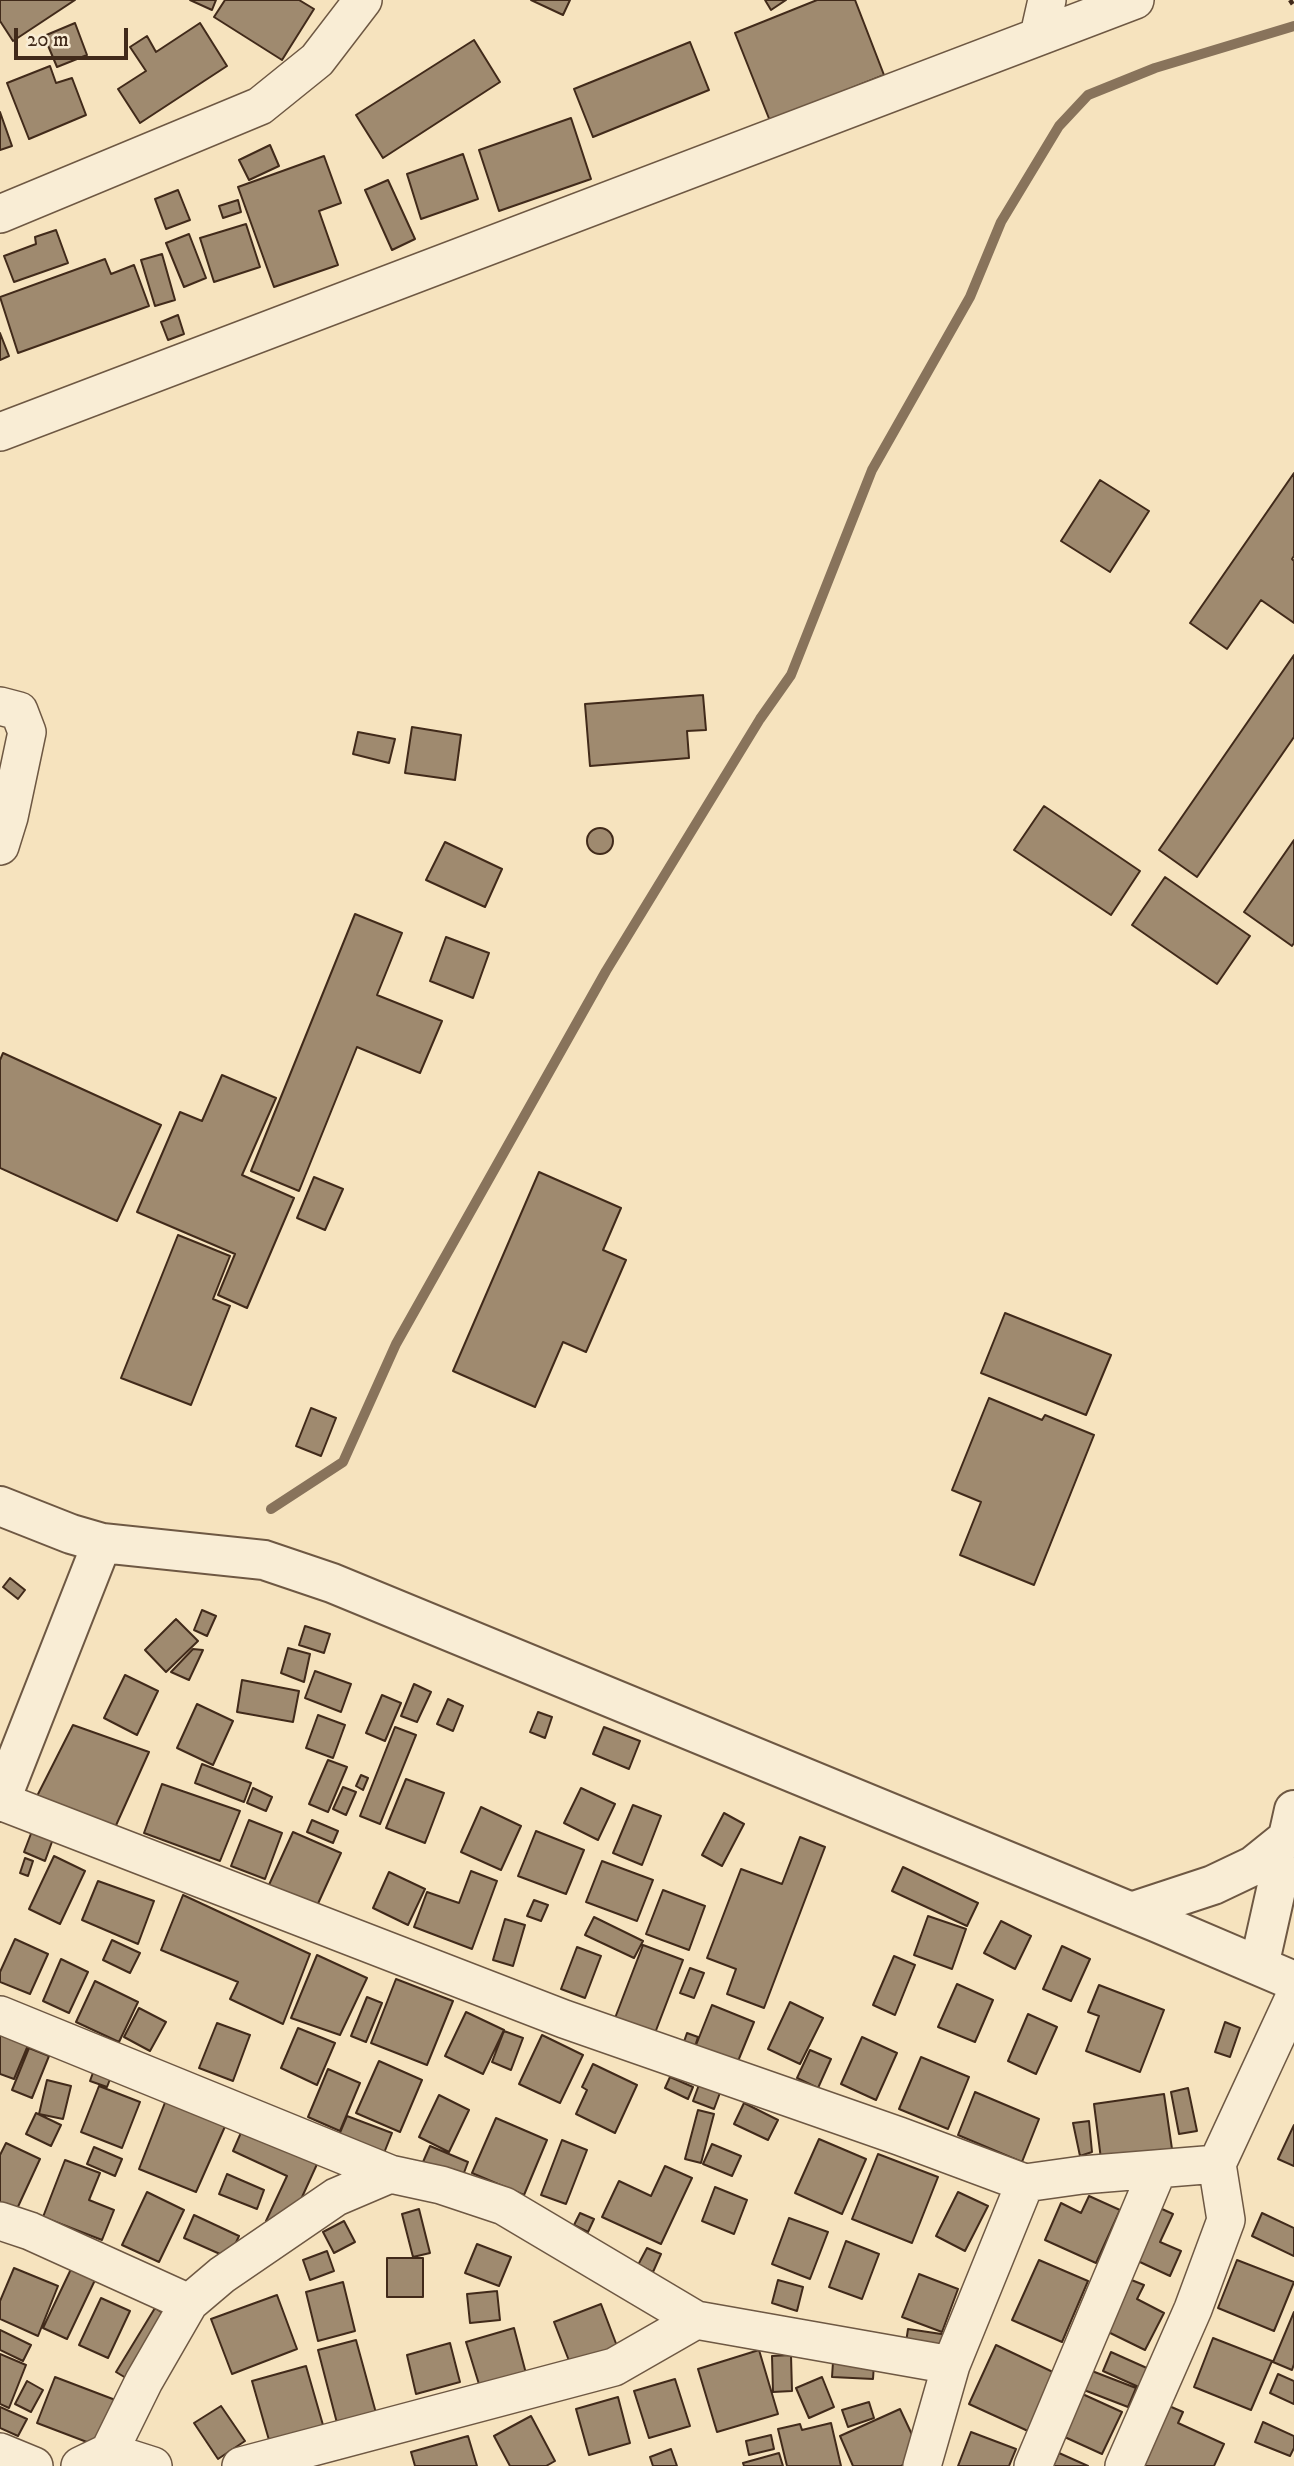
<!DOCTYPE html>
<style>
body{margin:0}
#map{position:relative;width:1294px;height:2466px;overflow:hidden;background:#f6e3be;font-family:"IM FELL DW Pica",serif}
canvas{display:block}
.scale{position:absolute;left:14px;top:28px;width:114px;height:32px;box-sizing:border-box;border:4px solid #412a1a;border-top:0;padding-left:9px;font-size:21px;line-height:24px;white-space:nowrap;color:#412a1a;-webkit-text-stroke:5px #f9edd5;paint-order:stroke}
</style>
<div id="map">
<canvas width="1294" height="2466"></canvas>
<div class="scale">20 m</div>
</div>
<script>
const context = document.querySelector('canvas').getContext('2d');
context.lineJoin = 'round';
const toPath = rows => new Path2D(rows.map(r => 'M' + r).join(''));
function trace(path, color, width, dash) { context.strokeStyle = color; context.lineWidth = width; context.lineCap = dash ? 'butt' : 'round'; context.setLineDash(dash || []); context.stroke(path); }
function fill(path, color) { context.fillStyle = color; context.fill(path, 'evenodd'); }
const stream = toPath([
 [271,1509,343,1462,396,1344,606,971,760,719,791,675,872,470,970,297,1001,222,1059,126,1088,95,1155,68,1294,26]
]);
const building = toPath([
 [0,0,75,0,13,41,0,21,0,0],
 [190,0,216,0,212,10,190,0],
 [225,0,299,0,314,9,282,60,214,17,225,0],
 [531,0,570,0,563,15,531,0],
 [765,0,786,0,771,10,765,0],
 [817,0,855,0,884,75,770,121,735,33,817,0],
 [75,23,87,55,57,67,44,36,75,23],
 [200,23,227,66,140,123,118,89,146,71,130,47,147,36,156,52,200,23],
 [474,40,500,82,383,158,356,115,474,40],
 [690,42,709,90,593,137,574,89,690,42],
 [50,66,56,83,72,78,86,115,29,139,7,83,50,66],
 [0,112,12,146,0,150,0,112],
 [571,118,591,179,499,211,479,150,571,118],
 [270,145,279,166,249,180,239,160,270,145],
 [463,154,478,199,421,219,407,174,463,154],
 [324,156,341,203,319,211,338,265,274,287,238,187,324,156],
 [388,180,415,239,392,250,365,190,388,180],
 [178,190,190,220,166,229,155,199,178,190],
 [238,200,241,212,223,218,219,206,238,200],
 [246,224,260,267,214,282,200,238,246,224],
 [56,230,68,263,14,282,4,256,36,244,35,237,56,230],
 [189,234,206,278,184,287,166,243,189,234],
 [162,254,175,300,155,306,141,260,162,254],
 [105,259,111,274,134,265,149,306,18,353,0,297,105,259],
 [178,315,184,334,168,340,161,322,178,315],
 [0,333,9,356,0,360,0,333],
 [1294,473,1294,556,1292,559,1294,561,1294,623,1261,600,1227,649,1190,623,1294,473],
 [1100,480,1149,511,1110,572,1061,541,1100,480],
 [1294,655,1294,737,1197,877,1159,850,1294,655],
 [703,695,706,730,687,731,689,758,590,766,585,704,703,695],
 [412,727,461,735,455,780,405,773,412,727],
 [358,732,395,739,389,763,353,754,358,732],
 [1044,806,1140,871,1111,915,1014,850,1044,806],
 '587 841a13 13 0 1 1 26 0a13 13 0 1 1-26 0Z',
 [1294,840,1294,943,1292,946,1244,912,1294,840],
 [445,842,502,869,485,907,426,880,445,842],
 [1165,877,1250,936,1217,984,1132,925,1165,877],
 [355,914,402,933,377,995,442,1021,420,1073,357,1047,299,1191,251,1171,355,914],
 [446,937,489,953,473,998,430,981,446,937],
 [3,1053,161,1125,117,1221,0,1168,0,1060,3,1053],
 [222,1075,276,1098,242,1175,294,1198,247,1308,218,1295,235,1254,137,1212,180,1112,202,1121,222,1075],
 [539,1172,621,1208,603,1250,626,1260,586,1352,563,1342,535,1407,453,1371,539,1172],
 [314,1177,343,1189,325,1230,297,1218,314,1177],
 [178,1235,230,1256,213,1299,230,1306,191,1405,121,1378,178,1235],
 [1005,1313,1111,1355,1086,1415,981,1373,1005,1313],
 [989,1398,1042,1420,1045,1415,1094,1435,1034,1585,960,1555,981,1502,952,1490,989,1398],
 [311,1408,336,1418,321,1456,296,1446,311,1408],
 [10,1578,25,1590,18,1599,3,1587,10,1578],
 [202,1610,216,1616,207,1636,194,1630,202,1610],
 [176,1619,198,1641,166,1672,145,1650,176,1619],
 [305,1626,330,1634,324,1653,299,1645,305,1626],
 [288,1648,310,1654,304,1682,281,1673,288,1648],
 [193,1649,203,1650,189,1680,171,1672,193,1649],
 [315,1671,351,1684,341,1712,305,1698,315,1671],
 [125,1675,158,1691,137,1735,104,1718,125,1675],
 [242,1680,299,1691,293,1722,237,1712,242,1680],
 [414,1684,431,1692,417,1722,401,1716,414,1684],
 [382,1695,401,1703,385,1741,366,1733,382,1695],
 [448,1699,463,1706,453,1731,437,1724,448,1699],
 [197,1704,233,1721,213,1765,177,1748,197,1704],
 [538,1712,552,1717,545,1738,530,1732,538,1712],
 [318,1715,345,1725,333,1758,306,1748,318,1715],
 [73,1725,149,1752,113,1832,33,1804,73,1725],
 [395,1727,416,1735,380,1824,360,1816,395,1727],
 [604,1727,640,1741,629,1769,593,1754,604,1727],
 [328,1760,347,1767,328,1812,309,1804,328,1760],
 [202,1764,251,1783,244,1802,195,1783,202,1764],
 [361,1775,368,1778,363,1790,356,1786,361,1775],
 [406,1779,444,1793,425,1843,386,1828,406,1779],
 [162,1784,240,1811,220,1861,144,1833,162,1784],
 [343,1787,356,1792,346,1815,333,1809,343,1787],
 [253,1788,272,1797,266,1811,247,1803,253,1788],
 [581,1788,615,1804,598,1840,564,1823,581,1788],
 [633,1805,661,1816,642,1865,613,1853,633,1805],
 [481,1807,521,1826,501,1870,461,1852,481,1807],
 [724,1813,744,1824,722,1866,702,1855,724,1813],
 [249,1820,282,1833,265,1879,231,1866,249,1820],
 [312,1820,338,1831,333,1843,307,1832,312,1820],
 [32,1831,53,1839,45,1861,24,1852,32,1831],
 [536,1831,584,1850,566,1894,518,1876,536,1831],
 [293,1832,341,1853,316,1908,268,1887,293,1832],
 [800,1837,825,1847,764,2008,727,1994,736,1969,707,1958,741,1869,782,1884,800,1837],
 [54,1856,85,1871,60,1924,29,1909,54,1856],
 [25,1858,33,1861,28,1876,20,1873,25,1858],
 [602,1861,653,1880,637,1921,586,1902,602,1861],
 [903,1867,978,1903,967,1926,892,1891,903,1867],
 [471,1871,497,1881,472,1949,414,1927,427,1892,459,1903,471,1871],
 [389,1872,425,1889,408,1925,373,1908,389,1872],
 [98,1881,154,1901,138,1944,82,1920,98,1881],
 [663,1890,705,1906,689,1950,646,1934,663,1890],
 [183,1895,310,1954,283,2024,230,1999,238,1982,161,1950,183,1895],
 [534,1900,548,1905,541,1921,527,1916,534,1900],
 [928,1916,966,1929,952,1969,914,1955,928,1916],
 [594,1917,643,1941,634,1958,585,1935,594,1917],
 [505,1919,525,1925,513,1966,493,1960,505,1919],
 [1001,1921,1031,1936,1015,1969,984,1953,1001,1921],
 [15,1939,48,1954,30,1994,0,1982,0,1972,15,1939],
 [112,1940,140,1953,130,1973,103,1960,112,1940],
 [643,1945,683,1960,655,2033,615,2018,643,1945],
 [1062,1946,1090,1959,1071,2001,1043,1989,1062,1946],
 [577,1947,601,1956,585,1998,561,1989,577,1947],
 [317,1955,367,1978,340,2035,291,2018,317,1955],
 [894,1956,915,1965,895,2015,873,2005,894,1956],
 [61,1959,88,1972,69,2013,43,2001,61,1959],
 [690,1968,704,1973,694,1998,680,1993,690,1968],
 [396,1979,453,2001,427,2065,371,2043,396,1979],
 [95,1981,138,2002,119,2042,76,2022,95,1981],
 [957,1984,993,2000,975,2042,938,2027,957,1984],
 [1099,1985,1164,2010,1140,2072,1086,2051,1099,2016,1088,2012,1099,1985],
 [367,1997,382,2003,366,2042,351,2036,367,1997],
 [790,2002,823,2018,800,2064,768,2049,790,2002],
 [712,2005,754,2022,736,2066,694,2050,712,2005],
 [139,2008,166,2022,150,2051,124,2037,139,2008],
 [466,2012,504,2030,483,2074,445,2056,466,2012],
 [1028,2014,1057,2027,1036,2074,1008,2061,1028,2014],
 [1225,2022,1240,2028,1230,2057,1215,2052,1225,2022],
 [217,2023,250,2035,233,2081,199,2068,217,2023],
 [0,2026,31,2038,14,2079,0,2074,0,2026],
 [298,2028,335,2043,317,2085,281,2068,298,2028],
 [504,2031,523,2038,511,2070,492,2062,504,2031],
 [687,2033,698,2037,691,2059,679,2056,687,2033],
 [542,2035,583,2055,560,2103,519,2084,542,2035],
 [862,2037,897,2053,876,2100,841,2084,862,2037],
 [29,2048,49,2056,32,2098,12,2090,29,2048],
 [810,2050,831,2059,818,2088,797,2078,810,2050],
 [921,2057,969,2077,948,2129,899,2109,921,2057],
 [379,2061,422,2080,400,2132,356,2113,379,2061],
 [593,2064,637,2085,615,2133,576,2114,587,2090,582,2087,593,2064],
 [95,2067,112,2074,107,2087,90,2081,95,2067],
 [328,2069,360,2083,340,2131,308,2117,328,2069],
 [670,2077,693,2087,688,2099,665,2088,670,2077],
 [47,2080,71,2086,63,2119,39,2114,47,2080],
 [700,2082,721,2090,714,2109,693,2101,700,2082],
 [99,2086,140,2102,122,2148,81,2132,99,2086],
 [1188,2088,1197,2131,1179,2134,1171,2092,1188,2088],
 [975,2092,1039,2119,1022,2162,958,2135,975,2092],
 [1164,2094,1172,2149,1101,2159,1094,2104,1164,2094],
 [439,2095,469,2110,449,2152,419,2137,439,2095],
 [166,2100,227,2122,196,2192,139,2169,166,2100],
 [744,2103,778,2120,768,2140,734,2124,744,2103],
 [698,2110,714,2114,701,2163,685,2159,698,2110],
 [36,2113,61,2125,51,2146,26,2134,36,2113],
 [347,2116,392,2133,384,2153,339,2135,347,2116],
 [496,2118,547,2140,524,2195,472,2173,496,2118],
 [1089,2121,1092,2152,1080,2156,1073,2123,1089,2121],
 [1294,2125,1294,2166,1278,2159,1294,2125],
 [243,2128,318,2162,287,2230,266,2221,287,2176,233,2151,243,2128],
 [819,2139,866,2159,842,2214,795,2193,819,2139],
 [562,2140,587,2150,566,2204,541,2195,562,2140],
 [6,2143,40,2159,10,2224,0,2219,0,2155,6,2143],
 [712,2144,741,2156,732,2176,703,2164,712,2144],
 [430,2146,468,2162,462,2178,423,2162,430,2146],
 [94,2147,122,2159,115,2176,87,2164,94,2147],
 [878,2154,938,2177,912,2243,852,2219,878,2154],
 [65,2160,100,2173,89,2200,114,2210,102,2240,43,2217,65,2160],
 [665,2166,692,2178,661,2244,602,2217,619,2181,651,2196,665,2166],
 [227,2174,264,2190,257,2209,219,2194,227,2174],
 [715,2187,747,2200,734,2234,702,2221,715,2187],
 [147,2192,184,2210,159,2262,122,2245,147,2192],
 [958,2192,988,2206,965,2251,936,2236,958,2192],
 [1089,2196,1120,2210,1096,2263,1045,2240,1061,2203,1081,2213,1089,2196],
 [1151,2204,1173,2214,1160,2242,1181,2251,1170,2276,1127,2256,1151,2204],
 [419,2209,430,2253,413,2257,402,2214,419,2209],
 [580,2213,594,2219,588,2232,574,2225,580,2213],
 [1262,2213,1294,2228,1294,2256,1252,2236,1262,2213],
 [194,2215,239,2236,229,2258,184,2238,194,2215],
 [789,2218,828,2232,810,2279,772,2264,789,2218],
 [344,2221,355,2242,334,2253,323,2232,344,2221],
 [846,2241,879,2254,862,2299,829,2287,846,2241],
 [477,2244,511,2257,499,2286,465,2273,477,2244],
 [647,2248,661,2254,653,2272,638,2265,647,2248],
 [327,2251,334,2271,310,2280,303,2260,327,2251],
 [387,2258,423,2258,423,2297,387,2297,387,2258],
 [1039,2260,1088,2281,1062,2342,1012,2320,1039,2260],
 [1237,2260,1294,2282,1274,2331,1218,2308,1237,2260],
 [72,2267,96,2278,67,2339,43,2328,72,2267],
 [14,2268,58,2286,38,2336,0,2319,0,2301,14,2268],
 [919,2274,958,2289,942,2332,902,2317,919,2274],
 [1124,2277,1144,2285,1137,2299,1164,2313,1145,2350,1100,2328,1124,2277],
 [778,2280,803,2287,797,2311,772,2303,778,2280],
 [343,2282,355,2331,318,2341,306,2292,343,2282],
 [497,2291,500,2320,470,2323,467,2294,497,2291],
 [277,2295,297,2349,232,2374,211,2319,277,2295],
 [101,2298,130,2311,108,2358,79,2345,101,2298],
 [601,2304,620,2354,573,2371,554,2322,601,2304],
 [155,2308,175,2321,136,2384,116,2372,155,2308],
 [1294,2312,1294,2364,1292,2370,1273,2362,1294,2312],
 [514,2328,528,2381,482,2394,466,2342,514,2328],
 [908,2329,948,2335,945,2355,905,2349,908,2329],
 [0,2330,31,2345,23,2361,0,2350,0,2330],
 [1213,2338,1272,2361,1251,2410,1194,2387,1213,2338],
 [356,2340,376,2413,337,2423,318,2350,356,2340],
 [450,2343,460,2382,416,2394,407,2355,450,2343],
 [996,2345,1055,2373,1028,2431,969,2404,996,2345],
 [759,2350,778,2414,717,2432,698,2369,759,2350],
 [1111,2352,1149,2369,1141,2388,1103,2371,1111,2352],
 [0,2354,26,2365,9,2408,0,2404,0,2354],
 [791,2355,792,2391,773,2392,772,2356,791,2355],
 [833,2362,874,2364,873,2379,832,2377,833,2362],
 [306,2366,325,2432,271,2447,252,2381,306,2366],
 [1092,2371,1136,2388,1128,2407,1084,2390,1092,2371],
 [1278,2374,1294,2381,1294,2404,1270,2393,1278,2374],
 [55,2377,118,2401,100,2447,37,2423,55,2377],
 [822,2377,834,2407,809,2418,796,2388,822,2377],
 [675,2379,690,2426,649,2438,634,2391,675,2379],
 [27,2381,43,2390,31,2412,15,2404,27,2381],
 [1078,2392,1122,2412,1102,2454,1058,2434,1078,2392],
 [618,2397,630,2443,589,2455,576,2409,618,2397],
 [869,2402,874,2418,848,2427,842,2410,869,2402],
 [1162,2403,1183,2412,1178,2423,1224,2444,1214,2466,1142,2466,1162,2403],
 [221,2406,245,2441,218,2459,194,2423,221,2406],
 [0,2407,27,2419,18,2436,0,2428,0,2407],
 [900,2409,922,2456,901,2466,853,2466,840,2436,900,2409],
 [531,2416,555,2461,546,2466,510,2466,494,2436,531,2416],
 [1263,2422,1294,2436,1294,2448,1290,2456,1255,2442,1263,2422],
 [831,2423,841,2466,787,2466,778,2429,800,2424,802,2430,831,2423],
 [971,2432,1016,2449,1009,2466,958,2466,971,2432],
 [771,2435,774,2449,749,2455,746,2441,771,2435],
 [468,2436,477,2466,415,2466,411,2452,468,2436],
 [671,2449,677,2466,653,2466,650,2457,671,2449],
 [779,2453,783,2466,744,2466,743,2463,779,2453],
 [1059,2453,1088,2466,1053,2466,1059,2453]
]);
const path = toPath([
 [1290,0,1294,6]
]);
const minor = toPath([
 [1039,35,1047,0],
 [0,214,260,106,317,60,363,0],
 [0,432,1135,0],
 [0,706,19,711,27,732,9,817,0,846],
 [0,1801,564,2019,899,2136,1025,2183,1082,2175,1217,2164],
 [0,2015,390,2174],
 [0,2221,30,2231,189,2303],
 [0,2452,34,2466],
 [109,2452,153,2466],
 [80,2466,109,2452,144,2381,189,2303,222,2275,336,2197,390,2174,441,2185,504,2206,696,2320,951,2365],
 [241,2466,614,2367,696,2320],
 [922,2466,951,2365,1025,2183],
 [1033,2466,1158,2169],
 [1124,2466,1193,2309,1226,2220,1217,2164,1294,1998]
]);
const tertiary = toPath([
 [0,1506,71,1534,102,1543,264,1560,332,1583,1158,1923,1294,1981],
 [0,1802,102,1543],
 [1131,1912,1213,1885,1253,1866,1289,1837],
 [1259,1966,1294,1810]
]);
trace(stream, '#88735b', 10);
fill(building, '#9f8a6f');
trace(building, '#412a1a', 2);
trace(minor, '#6e5843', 40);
trace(tertiary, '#6e5843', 42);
trace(path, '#412a1a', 4.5, [5, 3.5]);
trace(minor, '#f9edd5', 37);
trace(tertiary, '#f9edd5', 38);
</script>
